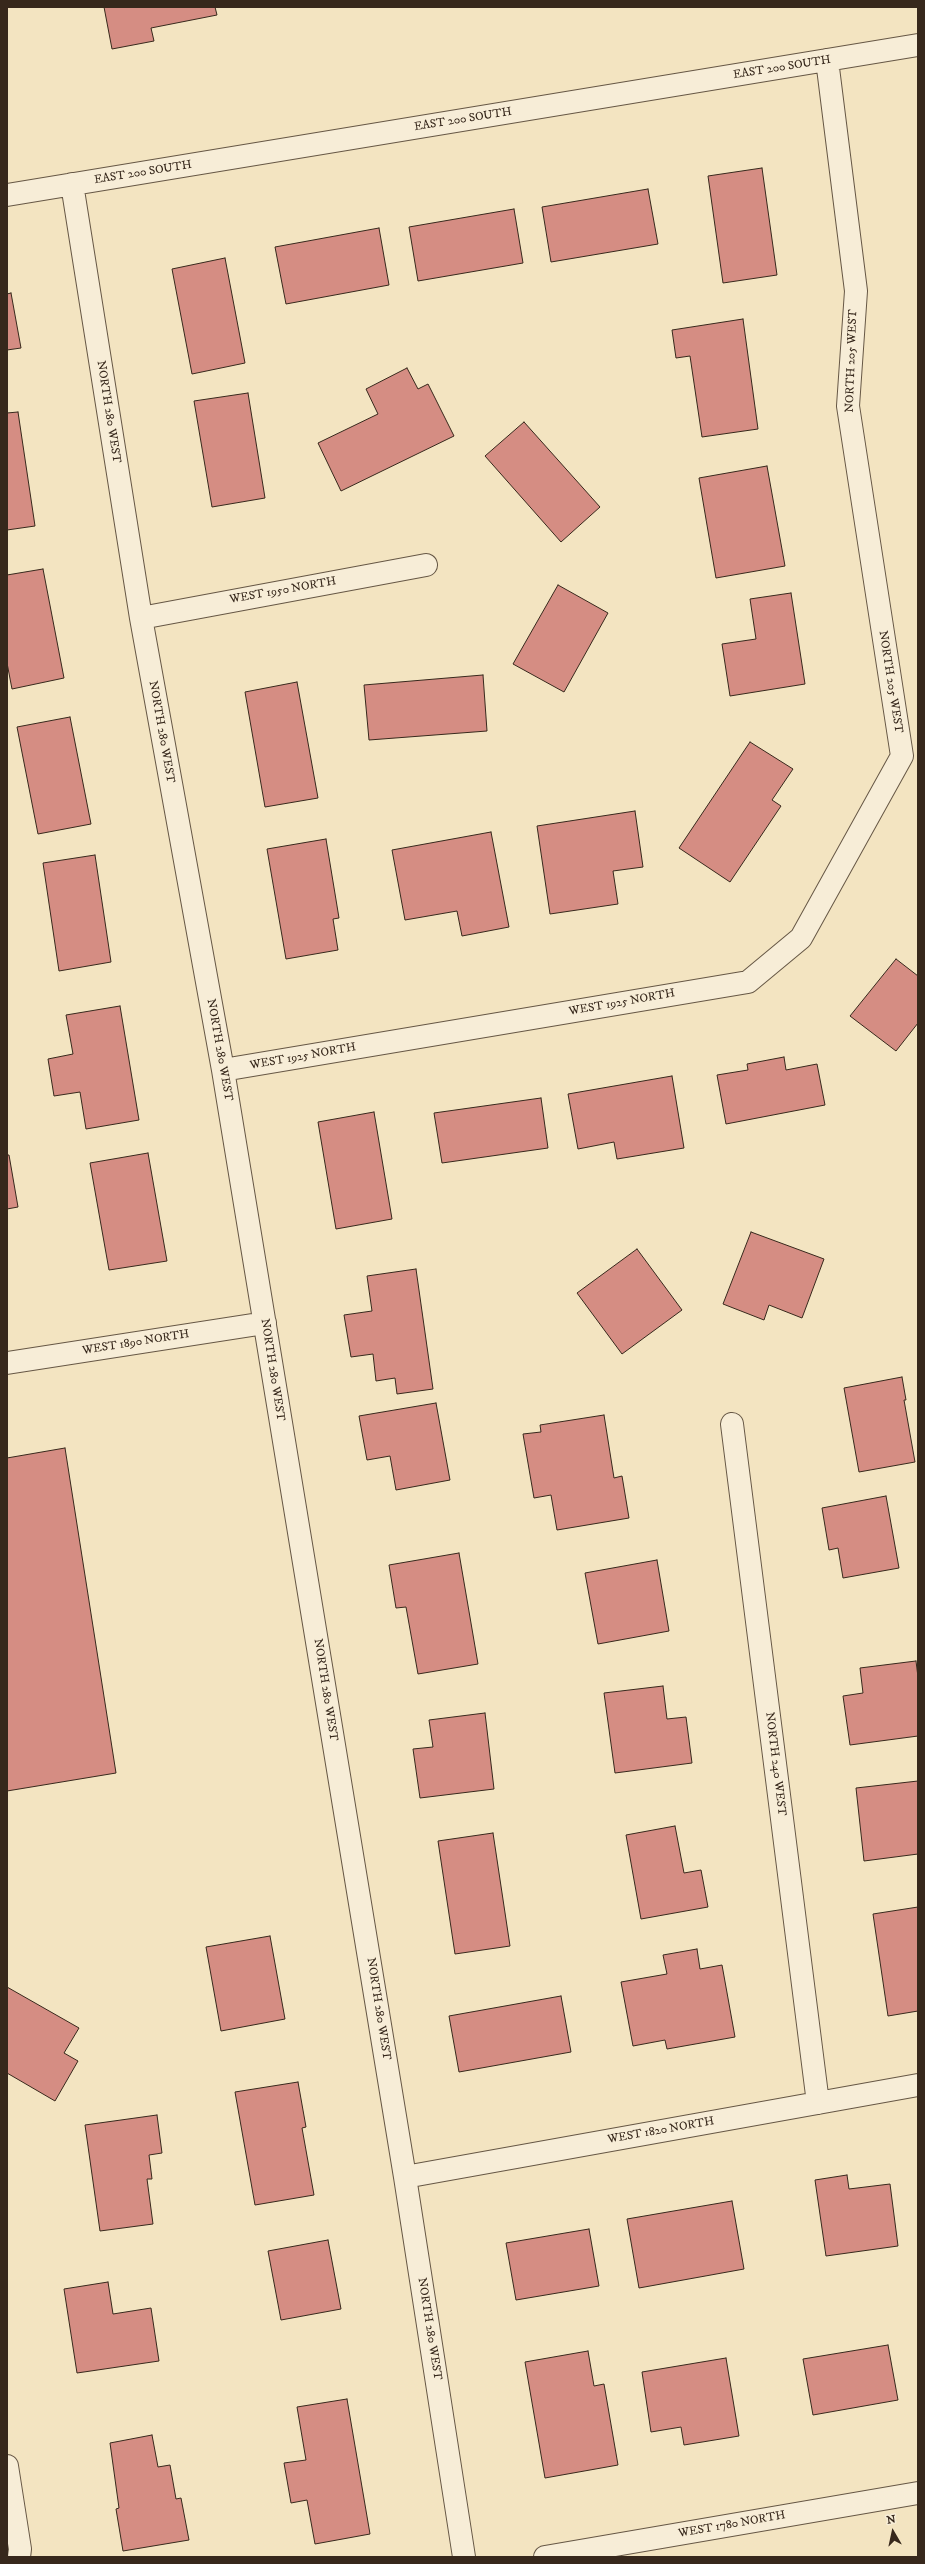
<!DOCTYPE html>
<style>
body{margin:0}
#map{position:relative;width:925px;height:2564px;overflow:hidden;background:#f3e4c1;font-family:"IM FELL DW Pica",serif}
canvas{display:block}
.frame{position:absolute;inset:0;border:8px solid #37281c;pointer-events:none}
.north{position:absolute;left:873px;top:2512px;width:40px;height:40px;-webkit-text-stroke:3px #f7edd7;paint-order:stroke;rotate:351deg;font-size:11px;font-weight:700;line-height:16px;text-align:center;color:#37281c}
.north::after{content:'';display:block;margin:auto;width:14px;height:18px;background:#37281c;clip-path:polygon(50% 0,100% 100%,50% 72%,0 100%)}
</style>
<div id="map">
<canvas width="925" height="2564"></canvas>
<div class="frame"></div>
<div class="north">N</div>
</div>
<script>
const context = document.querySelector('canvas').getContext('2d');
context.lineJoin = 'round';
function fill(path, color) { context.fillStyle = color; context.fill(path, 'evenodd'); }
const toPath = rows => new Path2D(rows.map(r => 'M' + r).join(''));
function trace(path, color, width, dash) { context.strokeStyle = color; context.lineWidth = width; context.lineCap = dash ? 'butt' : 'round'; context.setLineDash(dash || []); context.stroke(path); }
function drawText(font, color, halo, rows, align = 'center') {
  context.font = font + ' "IM FELL DW Pica",serif'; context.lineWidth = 3; context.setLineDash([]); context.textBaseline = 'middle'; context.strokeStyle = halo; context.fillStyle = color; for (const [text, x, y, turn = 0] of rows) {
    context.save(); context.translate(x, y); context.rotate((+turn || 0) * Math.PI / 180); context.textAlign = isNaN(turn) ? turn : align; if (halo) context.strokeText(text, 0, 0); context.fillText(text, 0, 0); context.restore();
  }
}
const building = toPath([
 [104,7,215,7,217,15,151,28,154,41,112,49,104,7],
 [762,168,777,275,723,283,708,176,762,168],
 [648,189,658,244,551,262,542,207,648,189],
 [514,209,523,263,418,281,409,227,514,209],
 [379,228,389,285,286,304,275,247,379,228],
 [225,258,245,363,192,374,172,269,225,258],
 [11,293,21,348,7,350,7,294,11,293],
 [743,319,758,429,702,437,690,356,676,358,672,330,743,319],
 [407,368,418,389,428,384,454,436,341,491,318,443,378,414,366,389,407,368],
 [248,393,265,498,212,507,194,401,248,393],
 [18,412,35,526,7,530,7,413,18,412],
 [524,422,600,507,561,542,485,456,524,422],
 [767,466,785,566,716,578,699,478,767,466],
 [43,569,64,678,12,689,7,663,7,575,43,569],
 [558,585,608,613,564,692,513,664,558,585],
 [791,593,805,684,730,696,722,644,756,639,750,599,791,593],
 [483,675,487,731,369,740,364,685,483,675],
 [297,682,318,798,265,807,245,692,297,682],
 [70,717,91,824,38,834,17,727,70,717],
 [750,742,793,769,772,800,781,806,730,882,679,848,750,742],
 [635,811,643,867,613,871,618,904,550,914,537,826,635,811],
 [491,832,509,927,462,936,457,911,405,920,392,850,491,832],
 [326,839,339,918,333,919,338,950,286,959,267,849,326,839],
 [95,855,111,962,59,971,43,863,95,855],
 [896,959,918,976,918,1023,896,1051,850,1016,896,959],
 [120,1006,139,1120,86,1129,80,1092,54,1096,48,1059,73,1054,66,1015,120,1006],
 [784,1057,786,1070,817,1064,825,1105,726,1124,717,1075,748,1070,747,1064,784,1057],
 [672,1076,684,1148,617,1159,614,1142,578,1149,568,1094,672,1076],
 [541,1098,548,1148,442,1163,434,1113,541,1098],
 [374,1112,392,1219,336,1229,318,1122,374,1112],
 [148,1153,167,1261,109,1270,90,1163,148,1153],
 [7,1155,9,1155,18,1207,7,1209,7,1155],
 [751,1232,824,1259,802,1318,769,1305,764,1320,723,1304,751,1232],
 [637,1249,682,1310,622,1354,577,1293,637,1249],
 [416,1269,433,1389,397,1394,395,1378,376,1381,373,1354,351,1357,344,1315,372,1311,367,1276,416,1269],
 [902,1377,906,1400,904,1400,915,1462,859,1472,844,1388,902,1377],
 [436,1403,450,1480,396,1490,390,1456,367,1460,359,1416,436,1403],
 [604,1415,614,1478,622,1476,629,1518,557,1530,551,1495,534,1498,523,1434,541,1432,540,1425,604,1415],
 [65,1448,116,1773,7,1791,7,1458,65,1448],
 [886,1496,899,1568,843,1578,838,1548,829,1550,822,1508,886,1496],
 [459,1553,478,1664,418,1674,406,1607,396,1608,389,1565,459,1553],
 [657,1560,669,1631,598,1644,585,1573,657,1560],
 [916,1661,918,1677,918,1736,850,1745,843,1696,863,1693,860,1668,916,1661],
 [663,1686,667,1719,686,1717,692,1763,615,1773,604,1693,663,1686],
 [485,1713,494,1789,420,1798,413,1749,433,1747,429,1720,485,1713],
 [918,1781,918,1854,864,1861,856,1788,918,1781],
 [675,1826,684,1873,701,1870,708,1907,641,1919,626,1835,675,1826],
 [493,1833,510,1946,455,1954,438,1841,493,1833],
 [918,1907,918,2011,888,2016,873,1914,918,1907],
 [270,1936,285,2019,221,2031,206,1947,270,1936],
 [697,1949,700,1969,722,1965,735,2037,667,2049,665,2040,633,2046,621,1982,667,1974,663,1955,697,1949],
 [7,1987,79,2028,64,2053,78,2061,55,2101,7,2073,7,1987],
 [561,1996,571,2052,459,2072,449,2016,561,1996],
 [298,2082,306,2127,302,2128,314,2195,255,2205,235,2092,298,2082],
 [157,2115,162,2153,149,2155,152,2179,147,2179,153,2224,100,2231,85,2125,157,2115],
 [847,2175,849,2189,890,2184,898,2246,826,2256,815,2180,847,2175],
 [732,2201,744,2269,639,2288,627,2219,732,2201],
 [589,2229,599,2286,516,2300,506,2243,589,2229],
 [328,2240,341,2309,281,2320,268,2251,328,2240],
 [108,2282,113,2314,151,2308,159,2361,77,2373,64,2289,108,2282],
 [888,2345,898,2400,813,2415,803,2359,888,2345],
 [588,2351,594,2386,604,2384,618,2465,545,2478,525,2362,588,2351],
 [726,2358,739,2436,684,2445,681,2427,651,2432,642,2372,726,2358],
 [347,2399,370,2534,315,2544,307,2500,291,2503,284,2463,306,2460,297,2407,347,2399],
 [152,2435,158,2467,170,2465,176,2499,181,2498,189,2540,123,2551,116,2509,119,2508,110,2443,152,2435]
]);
const minor = toPath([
 [72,184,141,618,223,1070,405,2177,464,2557],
 [7,195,918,45],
 [141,618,426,565],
 [223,1070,748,982,801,938,902,756,848,406,856,291,827,60],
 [7,1363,265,1323],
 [732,1424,818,2103],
 [405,2177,918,2085],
 [7,2466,20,2549,19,2557],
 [545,2557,918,2493]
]);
const streetNames = [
 ["EAST 200 SOUTH",782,68,-9],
 ["EAST 200 SOUTH",463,120,-9],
 ["EAST 200 SOUTH",143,173,-9],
 ["NORTH 205 WEST",852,361,-88],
 ["NORTH 280 WEST",108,412,81],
 ["WEST 1950 NORTH",283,591,-10],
 ["NORTH 205 WEST",890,682,81],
 ["NORTH 280 WEST",161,732,80],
 ["WEST 1925 NORTH",622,1003,-10],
 ["NORTH 280 WEST",219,1050,80],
 ["WEST 1925 NORTH",303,1057,-10],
 ["WEST 1890 NORTH",136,1343,-9],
 ["NORTH 280 WEST",272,1370,81],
 ["NORTH 280 WEST",325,1690,81],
 ["NORTH 240 WEST",775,1764,83],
 ["NORTH 280 WEST",378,2009,81],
 ["WEST 1820 NORTH",661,2131,-10],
 ["NORTH 280 WEST",429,2329,81],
 ["WEST 1780 NORTH",732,2525,-10]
];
fill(building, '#d58d83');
trace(building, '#37281c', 1);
trace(minor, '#665745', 24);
trace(minor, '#f7edd7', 22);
drawText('12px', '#37281c', '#f7edd7', streetNames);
</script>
